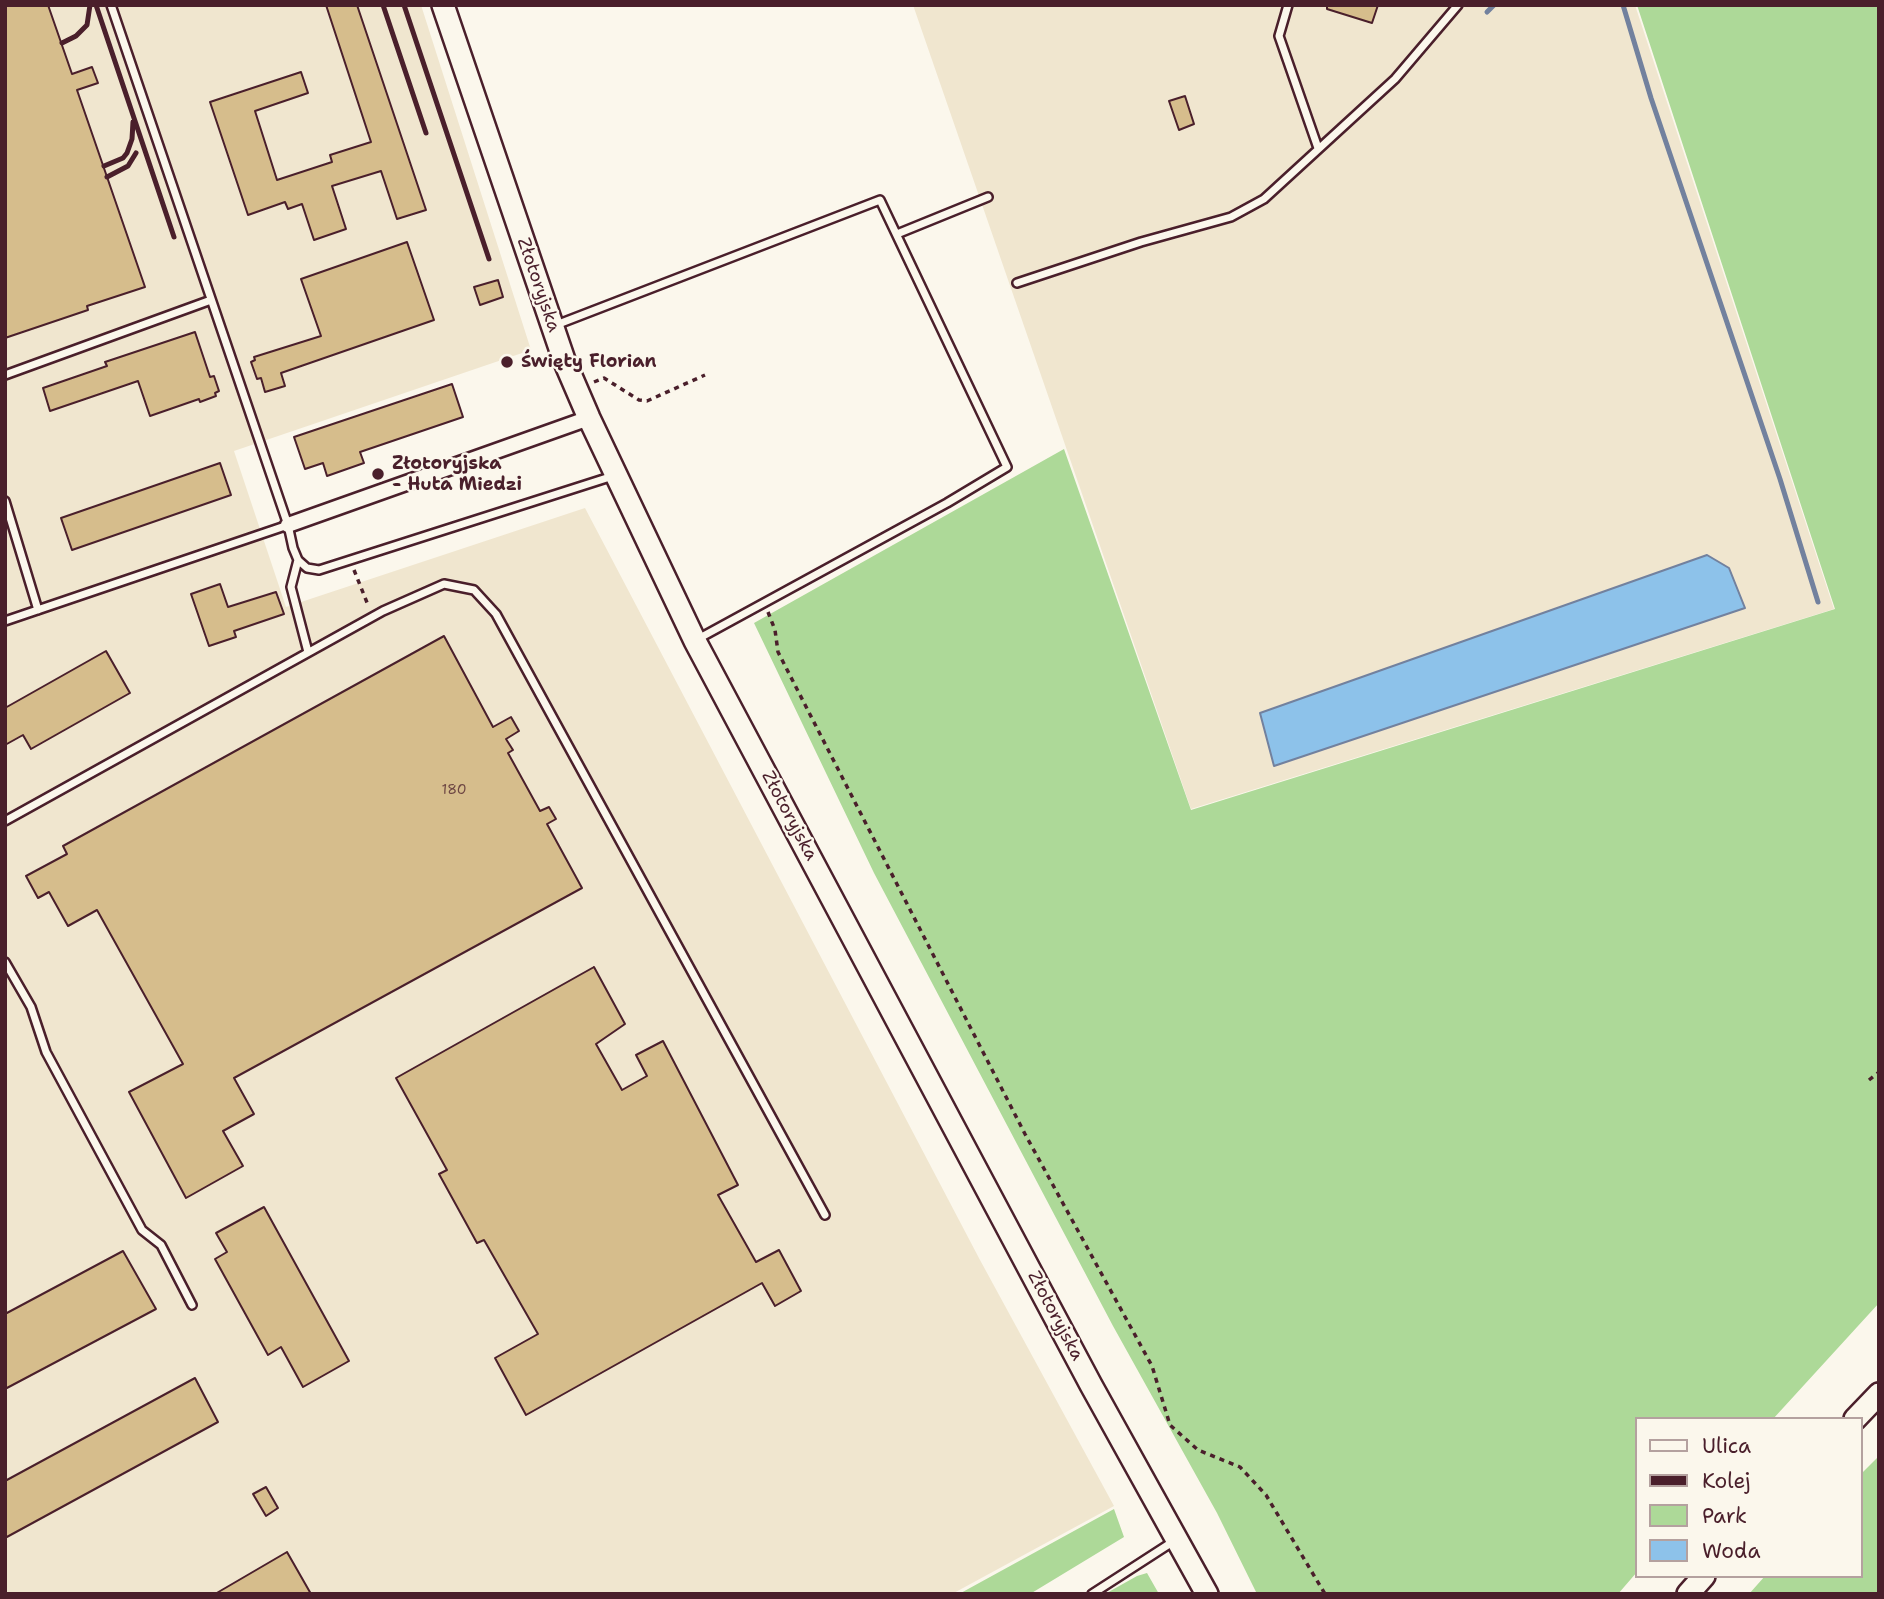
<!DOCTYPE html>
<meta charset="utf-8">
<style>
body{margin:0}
#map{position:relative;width:1884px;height:1599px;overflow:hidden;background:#fbf7ec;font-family:"Shantell Sans",sans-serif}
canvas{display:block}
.frame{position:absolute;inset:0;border:7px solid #4a1f2b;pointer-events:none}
.legend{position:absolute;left:1635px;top:1417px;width:228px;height:161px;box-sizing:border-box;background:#fbf7ec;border:2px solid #b4a19f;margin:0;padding:9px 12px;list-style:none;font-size:21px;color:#4a1f2b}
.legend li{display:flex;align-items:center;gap:14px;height:35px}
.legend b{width:35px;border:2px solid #b4a19f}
</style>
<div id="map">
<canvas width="1884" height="1599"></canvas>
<div class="frame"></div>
<ul class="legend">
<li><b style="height:9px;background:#fbf7ec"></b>Ulica</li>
<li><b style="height:9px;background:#4a1f2b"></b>Kolej</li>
<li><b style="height:19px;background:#add998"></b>Park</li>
<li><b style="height:19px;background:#8dc2ea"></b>Woda</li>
</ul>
</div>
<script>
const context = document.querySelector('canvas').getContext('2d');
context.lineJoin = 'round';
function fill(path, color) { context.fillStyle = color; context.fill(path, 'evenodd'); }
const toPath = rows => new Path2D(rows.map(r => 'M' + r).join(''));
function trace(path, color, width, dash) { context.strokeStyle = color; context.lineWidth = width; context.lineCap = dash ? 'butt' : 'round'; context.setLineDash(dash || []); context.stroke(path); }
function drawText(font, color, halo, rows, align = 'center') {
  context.font = font + ' "Shantell Sans",sans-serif'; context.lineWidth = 5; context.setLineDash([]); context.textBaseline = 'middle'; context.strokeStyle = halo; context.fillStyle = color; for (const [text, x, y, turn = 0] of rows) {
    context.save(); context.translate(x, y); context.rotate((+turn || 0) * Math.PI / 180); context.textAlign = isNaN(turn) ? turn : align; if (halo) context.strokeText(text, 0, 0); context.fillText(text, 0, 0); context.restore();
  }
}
const built = toPath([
 [5,5,421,5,531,350,234,451,286,607,585,508,980,1260,1114,1506,952,1594,5,1594],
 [913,5,1635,5,1834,609,1191,809]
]);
const green = toPath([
 [1637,5,1879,5,1879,1303,1773,1419,1637,1419,1637,1572,1618,1594,1257,1594,1217,1513,1113,1326,874,873,754,623,1064,449,1191,810,1835,609],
 [1879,1456,1879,1594,1749,1594,1765,1576,1861,1576,1861,1474],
 [1114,1509,1124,1537,1030,1594,959,1594],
 [1147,1573,1159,1594,1105,1594,1137,1576]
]);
const water = toPath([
 [1707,555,1729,568,1745,608,1274,766,1260,713,1707,555]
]);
const stream = toPath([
 [1623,5,1651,98,1780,479,1818,602],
 [1487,12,1494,5]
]);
const building = toPath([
 [5,5,48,5,72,74,92,67,98,83,77,90,145,287,87,306,88,310,5,338,5,5],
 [326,5,357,5,426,210,397,219,381,171,332,186,346,229,314,240,302,204,288,209,285,202,248,215,210,102,301,72,308,93,255,111,277,180,332,162,330,155,371,142,326,5],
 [1327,5,1378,5,1372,23,1327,9,1327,5],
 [1185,96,1194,124,1179,130,1169,101,1185,96],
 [407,242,434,320,281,373,285,386,265,392,261,378,257,379,251,362,255,360,254,357,321,336,301,279,407,242],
 [498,280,503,297,480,305,474,287,498,280],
 [195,332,210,377,214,376,219,391,215,393,216,396,200,402,199,399,150,416,138,381,50,411,43,388,107,366,105,362,195,332],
 [452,384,463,417,360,452,364,463,327,476,323,463,305,469,294,437,452,384],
 [220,463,231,495,72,550,61,518,220,463],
 [220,584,228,607,276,592,284,614,234,631,236,637,209,646,191,594,220,584],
 [444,636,493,727,511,717,519,731,506,739,513,750,508,753,540,811,549,807,556,819,547,824,582,888,234,1078,254,1114,223,1131,243,1166,186,1198,129,1092,183,1064,97,910,68,926,49,892,38,898,26,876,67,854,63,846,444,636],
 [106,651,130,693,31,749,23,735,5,745,5,708,106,651],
 [594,967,625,1024,596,1044,622,1090,647,1076,636,1055,663,1041,738,1185,718,1195,756,1262,779,1250,801,1291,775,1306,762,1283,526,1415,495,1358,538,1334,484,1240,477,1243,439,1174,447,1170,396,1078,594,967],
 [264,1207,349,1361,303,1387,281,1347,268,1355,215,1259,227,1252,216,1233,264,1207],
 [123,1251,156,1309,5,1389,5,1314,123,1251],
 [195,1378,218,1422,5,1538,5,1481,195,1378],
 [266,1487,278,1508,266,1516,253,1494,266,1487],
 [287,1552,311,1594,215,1594,287,1552]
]);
const path = toPath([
 [594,382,604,378,639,400,647,401,705,375],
 [354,570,368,605],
 [768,612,775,630,778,652,1025,1134,1152,1366,1170,1425,1198,1450,1240,1467,1266,1495,1325,1594],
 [1869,1080,1879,1072]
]);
const service = toPath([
 [111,5,288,525,293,548,298,560,307,568,319,570,613,476],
 [1288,5,1279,36,1318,148],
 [897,234,988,197],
 [1017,283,1141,242,1231,217,1264,199,1395,79,1458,5],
 [556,325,880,200,1007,467,947,503,696,640],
 [5,375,211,300],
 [5,501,38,610],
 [298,560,291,587,308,652],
 [5,621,288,525],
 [5,821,383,611,444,584,474,590,496,614,825,1215],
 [5,962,31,1007,46,1052,142,1230,161,1245,192,1305],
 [1092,1594,1174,1541]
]);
const minor = toPath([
 [288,525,589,418]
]);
const secondary = toPath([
 [443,5,564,360,589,418,695,641,1091,1385,1207,1594],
 [1855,1419,1879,1394],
 [1688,1594,1704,1576]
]);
const rail = toPath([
 [96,5,174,237],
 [383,5,426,133],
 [404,5,489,259],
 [62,43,76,36,87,25,90,5],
 [104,166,123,158,127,153,132,139,133,122],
 [107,177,128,166,136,153]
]);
const markers = [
 [507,362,7,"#4a1f2b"],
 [378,474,7,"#4a1f2b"]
];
const numberNames = [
 ["180",454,790]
];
const streetNames = [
 ["Złotoryjska",538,285,71],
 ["Złotoryjska",789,816,62],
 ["Złotoryjska",1055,1316,62]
];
const poiNames = [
 ["Święty Florian",521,362],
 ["Złotoryjska",392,464],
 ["- Huta Miedzi",392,485]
];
fill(built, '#f0e6cf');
fill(green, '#add998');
fill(water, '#8dc2ea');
trace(water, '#72819e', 2);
trace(stream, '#72819e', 5);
fill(building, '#d6bd8c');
trace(building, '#4a1f2b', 2);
trace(service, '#4a1f2b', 12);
trace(minor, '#4a1f2b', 19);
trace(secondary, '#4a1f2b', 26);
trace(path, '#4a1f2b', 3.5, [5, 5]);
trace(service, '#fbf7ec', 7);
trace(minor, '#fbf7ec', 14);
trace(secondary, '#fbf7ec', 21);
trace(rail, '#4a1f2b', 5);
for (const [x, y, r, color] of markers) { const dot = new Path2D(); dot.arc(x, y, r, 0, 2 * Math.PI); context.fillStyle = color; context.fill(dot); trace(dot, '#fbf7ec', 2.5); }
drawText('14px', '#6d4643', null, numberNames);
drawText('18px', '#4a1f2b', '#fbf7ec', streetNames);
drawText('bold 18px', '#4a1f2b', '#fbf7ec', poiNames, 'left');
</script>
